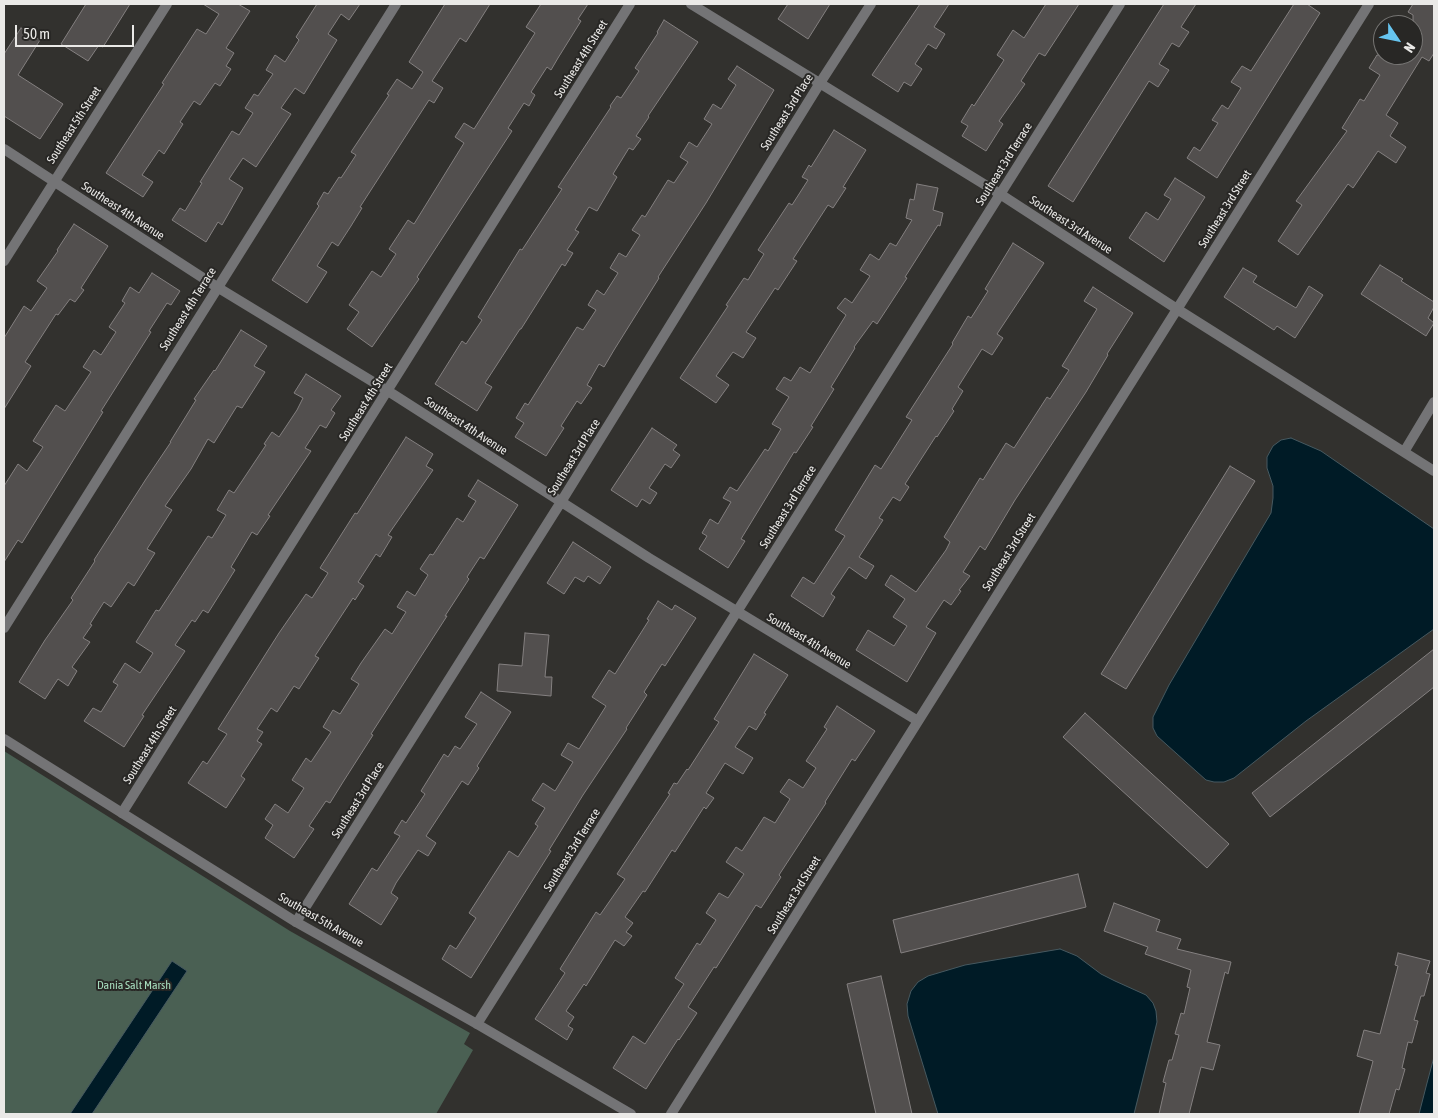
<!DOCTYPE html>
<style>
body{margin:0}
#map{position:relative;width:1438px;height:1118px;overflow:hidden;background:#32312e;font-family:"Asap Condensed",sans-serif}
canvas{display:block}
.frame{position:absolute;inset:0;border:5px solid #eae9e7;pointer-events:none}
.north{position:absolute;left:1373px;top:15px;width:50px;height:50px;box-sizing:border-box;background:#282725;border:1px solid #767573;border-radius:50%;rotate:124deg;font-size:14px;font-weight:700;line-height:20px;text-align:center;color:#eae9e7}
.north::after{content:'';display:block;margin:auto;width:18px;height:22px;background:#66c4ef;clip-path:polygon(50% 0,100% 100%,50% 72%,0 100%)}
.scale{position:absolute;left:15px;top:25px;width:119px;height:22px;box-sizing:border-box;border:2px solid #eae9e7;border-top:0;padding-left:6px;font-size:15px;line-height:18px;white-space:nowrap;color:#eae9e7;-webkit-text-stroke:4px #282725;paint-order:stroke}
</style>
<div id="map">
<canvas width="1438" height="1118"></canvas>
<div class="frame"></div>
<div class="north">N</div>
<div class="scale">50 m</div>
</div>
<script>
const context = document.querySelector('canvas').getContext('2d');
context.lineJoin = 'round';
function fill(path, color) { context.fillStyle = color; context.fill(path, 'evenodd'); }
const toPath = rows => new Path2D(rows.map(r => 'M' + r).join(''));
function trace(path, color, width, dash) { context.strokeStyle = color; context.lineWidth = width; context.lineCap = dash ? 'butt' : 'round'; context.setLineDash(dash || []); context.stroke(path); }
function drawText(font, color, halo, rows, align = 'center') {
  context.font = font + ' "Asap Condensed",sans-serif'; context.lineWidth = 4; context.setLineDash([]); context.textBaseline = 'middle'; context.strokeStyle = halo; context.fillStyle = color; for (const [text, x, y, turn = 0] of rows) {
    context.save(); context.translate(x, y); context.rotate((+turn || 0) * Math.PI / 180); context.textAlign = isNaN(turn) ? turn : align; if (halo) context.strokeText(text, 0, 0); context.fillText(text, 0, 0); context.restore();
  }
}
const green = toPath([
 [4,751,290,931,470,1033,464,1044,473,1050,436,1114,4,1114]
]);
const water = toPath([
 [1291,438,1321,451,1434,529,1434,629,1306,721,1234,778,1224,782,1214,782,1206,780,1157,736,1153,728,1153,717,1169,685,1271,513,1273,498,1273,486,1267,468,1267,457,1273,446,1281,440,1291,438],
 [1060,949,1077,956,1101,974,1115,981,1146,995,1153,1003,1156,1011,1157,1022,1134,1114,938,1114,908,1016,907,1004,911,991,918,982,928,976,965,965,1060,949],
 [172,961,187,971,92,1114,70,1114,172,961],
 [1434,1057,1434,1114,1419,1114,1427,1083,1434,1057]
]);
const building = toPath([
 [86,4,130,4,103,47,99,45,88,61,61,44,86,4],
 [203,4,238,4,250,11,226,48,234,53,226,66,231,69,220,86,215,83,200,105,194,101,180,122,183,124,164,154,159,150,142,175,153,182,143,197,106,173,164,84,162,83,197,29,206,34,219,14,203,4],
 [317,4,360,4,349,20,341,14,328,34,337,40,304,94,295,88,281,108,291,114,256,167,243,158,229,179,243,188,222,225,218,222,206,242,172,220,180,208,185,211,202,183,200,182,232,131,239,135,253,113,245,108,254,94,258,96,273,74,266,70,275,55,285,62,299,40,296,37,317,4],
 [445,4,490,4,466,42,460,38,432,81,443,88,434,103,429,100,360,207,362,208,351,226,338,246,332,242,317,266,327,272,307,303,272,280,319,206,317,204,324,192,328,194,339,177,341,178,356,155,351,152,389,95,387,94,397,79,412,89,423,72,409,62,445,4],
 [541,4,588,4,578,19,581,21,558,58,551,70,547,67,531,92,535,95,529,106,524,103,508,128,512,131,417,277,419,279,372,347,347,329,359,312,349,305,372,271,381,277,396,254,389,249,408,220,414,224,464,143,455,137,464,123,474,129,535,33,526,27,541,4],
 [788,4,830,4,808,39,778,19,788,4],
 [920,4,949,4,934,27,945,34,936,49,928,44,915,64,922,69,911,86,904,82,898,92,872,75,920,4],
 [1046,4,1079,4,1045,56,1039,53,1021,81,1025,84,999,121,1003,124,986,151,962,136,968,126,961,122,972,104,974,106,1004,60,997,55,1013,30,1024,38,1046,4],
 [1164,4,1196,4,1181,27,1189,32,1179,47,1172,43,1159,64,1169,70,1158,87,1149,81,1073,202,1048,186,1164,4],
 [1294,4,1307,4,1320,13,1217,178,1187,158,1194,147,1200,151,1218,123,1212,120,1222,105,1228,109,1241,88,1231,82,1242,66,1251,71,1294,4],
 [1413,4,1434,4,1434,53,1429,61,1422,57,1386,115,1398,123,1390,136,1406,147,1396,163,1378,151,1353,188,1348,184,1298,255,1278,241,1302,205,1296,201,1347,131,1342,128,1360,99,1364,101,1380,75,1369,68,1377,55,1413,55,1413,15,1408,12,1413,4],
 [664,20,698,42,648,116,649,117,636,136,641,139,633,150,629,148,613,174,617,177,597,211,589,207,575,230,579,232,567,250,573,253,565,266,562,264,521,329,520,329,485,383,492,387,477,411,435,384,462,341,466,344,482,320,478,317,520,249,522,250,562,189,558,187,611,107,610,106,617,96,621,98,639,71,635,68,658,33,657,32,664,20],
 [21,28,40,40,18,75,63,104,40,139,4,116,4,54,21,28],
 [737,66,774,90,706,203,658,277,659,278,614,350,604,367,599,364,587,385,592,388,581,404,577,401,561,426,564,428,546,456,515,437,524,423,516,418,525,403,528,405,577,327,583,330,596,310,588,305,597,290,604,295,618,273,610,268,619,253,626,257,640,235,632,230,642,215,645,217,668,180,674,183,688,162,680,157,689,142,697,147,712,124,704,119,713,104,721,109,736,85,728,79,737,66],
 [834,130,866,150,843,187,846,188,833,208,828,205,793,259,797,261,778,290,775,288,746,332,756,338,743,358,733,352,716,376,729,385,716,403,680,378,728,306,726,305,744,278,748,280,764,254,758,250,789,203,792,205,808,180,802,177,809,165,811,167,834,130],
 [1175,178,1205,197,1164,262,1129,238,1146,212,1158,220,1171,199,1164,195,1175,178],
 [917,184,938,188,933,210,943,213,940,226,938,225,905,277,907,278,877,324,873,321,854,347,855,348,831,387,834,389,811,426,813,427,796,453,794,452,741,539,745,541,728,568,699,549,707,536,702,533,710,519,718,524,731,502,723,498,730,487,737,491,765,449,768,451,781,429,772,424,789,397,776,389,784,377,791,381,800,367,810,373,846,315,837,308,845,298,852,303,870,276,860,270,870,254,879,260,890,243,896,246,912,220,906,218,910,199,914,200,917,184],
 [74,224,108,246,81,288,84,290,75,302,70,299,58,315,56,314,25,362,31,366,4,409,4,338,24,306,31,311,47,288,37,281,58,251,57,250,74,224],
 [1013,243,1044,263,997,334,1003,338,992,355,982,349,958,387,963,391,952,409,954,411,937,437,936,436,905,484,909,487,900,501,893,497,879,518,883,520,859,557,874,566,866,579,849,567,831,594,835,597,823,617,791,596,803,577,814,584,845,536,835,530,875,465,881,469,912,420,906,417,953,344,952,343,968,316,971,318,988,291,985,289,1013,243],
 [1380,265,1403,279,1401,281,1434,302,1434,307,1428,318,1434,323,1426,336,1361,294,1380,265],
 [1243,268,1257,276,1253,282,1296,308,1309,286,1323,295,1295,338,1277,326,1274,330,1224,297,1243,268],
 [152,273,180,291,171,305,167,303,149,331,151,332,101,411,103,412,22,543,18,540,4,562,4,486,18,464,27,471,43,447,33,441,56,405,65,411,91,372,83,367,94,350,101,355,116,332,109,327,125,303,122,301,130,287,139,293,152,273],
 [1093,287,1133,313,1107,354,1108,355,1086,392,1015,500,985,550,980,546,963,572,970,576,959,590,961,591,951,605,944,600,926,627,936,633,907,682,856,650,868,630,894,646,907,626,893,617,905,599,885,585,891,575,916,592,946,550,950,542,944,537,980,478,983,480,1006,443,1014,448,1047,397,1050,399,1069,370,1062,366,1097,309,1084,301,1093,287],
 [241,330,267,346,254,366,265,372,242,408,237,406,214,443,208,439,191,469,165,506,172,510,147,549,155,553,134,586,128,582,111,607,104,602,90,624,92,625,83,638,90,642,72,667,77,671,68,686,58,679,45,699,19,682,45,640,73,600,71,598,95,561,94,560,146,479,171,442,170,442,196,400,194,399,214,370,215,371,241,330],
 [306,374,341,396,331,410,335,413,326,428,320,425,305,448,311,451,268,515,270,516,257,535,252,532,231,567,235,570,208,613,203,610,195,622,192,620,175,645,185,651,142,715,144,716,124,747,84,721,93,708,101,712,118,685,113,682,125,663,140,673,153,653,136,642,156,610,159,611,208,536,212,538,226,515,217,510,229,490,234,493,266,445,264,444,272,432,279,437,297,410,303,398,294,393,306,374],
 [652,428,677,445,673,450,680,455,671,468,665,464,649,488,657,493,650,504,642,499,637,507,611,490,652,428],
 [406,437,433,454,426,466,433,470,388,535,392,537,380,557,376,554,358,582,364,586,355,600,353,598,315,656,319,658,299,689,294,686,277,712,271,708,257,729,263,732,257,741,262,744,241,776,245,779,226,808,188,783,203,761,207,764,227,734,218,729,279,633,306,594,312,598,328,573,320,568,355,513,357,514,406,437],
 [1230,466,1255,481,1126,689,1101,674,1230,466],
 [478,480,518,505,484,559,480,557,467,577,469,579,445,616,447,616,371,734,373,735,343,782,330,803,326,801,309,826,314,829,294,858,265,838,273,825,265,819,275,804,288,813,304,788,292,780,306,758,311,762,331,732,323,727,333,710,340,714,359,684,351,679,361,663,385,629,392,634,406,612,397,607,407,591,415,596,428,575,420,569,430,554,433,555,457,518,463,522,476,501,468,496,478,480],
 [573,542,611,567,600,584,588,576,584,582,575,577,564,594,547,583,573,542],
 [658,601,672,610,675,605,696,618,665,666,662,664,644,692,647,695,626,728,627,729,583,795,549,850,551,851,471,978,442,959,450,945,456,949,476,918,469,913,509,851,518,857,538,826,535,824,545,808,532,800,543,783,555,791,573,762,561,755,568,743,579,749,606,706,592,697,609,670,615,674,649,620,647,619,658,601],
 [525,633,549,635,545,677,552,677,551,696,497,691,499,664,522,666,525,633],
 [1434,649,1434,687,1270,817,1252,793,1434,649],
 [754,654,788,675,764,713,766,714,756,730,749,726,735,747,753,758,743,774,725,763,706,793,714,798,706,809,704,807,675,852,672,850,645,892,643,891,625,917,633,923,626,932,632,936,624,946,615,940,586,986,584,984,566,1011,574,1017,568,1026,573,1029,567,1040,535,1019,565,973,560,969,596,912,600,915,625,879,617,874,670,794,668,793,674,783,677,784,687,769,688,770,719,722,714,719,754,654],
 [481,692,511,712,477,766,479,768,468,785,462,781,426,836,436,843,428,856,418,850,396,883,391,893,398,898,381,925,349,904,372,868,377,871,400,836,394,833,402,820,406,823,425,794,421,791,444,754,448,757,455,746,460,749,477,724,465,717,481,692],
 [837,706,875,731,855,761,852,759,825,802,826,803,779,875,781,877,761,908,756,905,716,968,714,967,688,1007,697,1013,679,1040,678,1039,646,1089,613,1068,633,1036,645,1044,684,984,675,978,697,943,700,945,716,920,706,913,719,893,728,898,744,874,726,862,736,847,742,851,764,817,775,823,790,799,780,792,789,779,803,788,816,768,806,761,827,729,824,727,837,706],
 [1085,713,1229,844,1207,868,1063,737,1085,713],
 [1078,874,1086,907,901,953,893,920,1078,874],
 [1114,903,1160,920,1156,931,1181,939,1177,949,1231,962,1228,974,1225,972,1207,1042,1220,1045,1213,1070,1201,1067,1189,1114,1159,1114,1166,1083,1163,1082,1169,1060,1172,1060,1179,1035,1175,1034,1181,1013,1184,1014,1190,988,1187,987,1191,970,1145,954,1148,947,1104,931,1114,903],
 [1398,953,1430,961,1426,973,1430,974,1424,996,1421,996,1414,1020,1418,1021,1412,1043,1408,1042,1402,1068,1405,1069,1399,1090,1396,1089,1389,1114,1359,1114,1373,1061,1357,1056,1364,1030,1380,1034,1398,966,1395,965,1398,953],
 [881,976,912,1114,876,1114,847,984,881,976]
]);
const minor = toPath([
 [691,4,1000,194,1177,309,1434,471],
 [4,149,217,287,388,391,649,558,918,721],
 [4,261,167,4],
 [1404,452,1434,402],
 [4,628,396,4],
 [122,813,630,4],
 [296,922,561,502,820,83,871,4],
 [477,1024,1120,4],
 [671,1114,1369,4]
]);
const tertiary = toPath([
 [4,739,296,922,477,1024,631,1114]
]);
const streetNames = [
 ["Southeast 4th Street",581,59,-58],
 ["Southeast 3rd Place",787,112,-58],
 ["Southeast 5th Street",74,125,-57],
 ["Southeast 3rd Terrace",1004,164,-58],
 ["Southeast 3rd Street",1225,209,-58],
 ["Southeast 4th Avenue",123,211,33],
 ["Southeast 3rd Avenue",1071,225,33],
 ["Southeast 4th Terrace",188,309,-58],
 ["Southeast 4th Street",366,402,-58],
 ["Southeast 4th Avenue",466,426,33],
 ["Southeast 3rd Place",574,457,-58],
 ["Southeast 3rd Terrace",788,507,-58],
 ["Southeast 3rd Street",1009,552,-58],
 ["Southeast 4th Avenue",809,641,31],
 ["Southeast 4th Street",150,745,-58],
 ["Southeast 3rd Place",358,800,-58],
 ["Southeast 3rd Terrace",572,850,-58],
 ["Southeast 3rd Street",794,895,-58],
 ["Southeast 5th Avenue",321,920,30]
];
const parkNames = [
 ["Dania Salt Marsh",134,985]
];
fill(green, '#4a6053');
fill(water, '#001b26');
trace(water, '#465960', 1);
fill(building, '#524f4e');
trace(building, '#848080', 1);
trace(minor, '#747476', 10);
trace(tertiary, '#747476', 10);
drawText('12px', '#eae9e7', '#282725', streetNames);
drawText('12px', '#a6dcbd', '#282725', parkNames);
</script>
